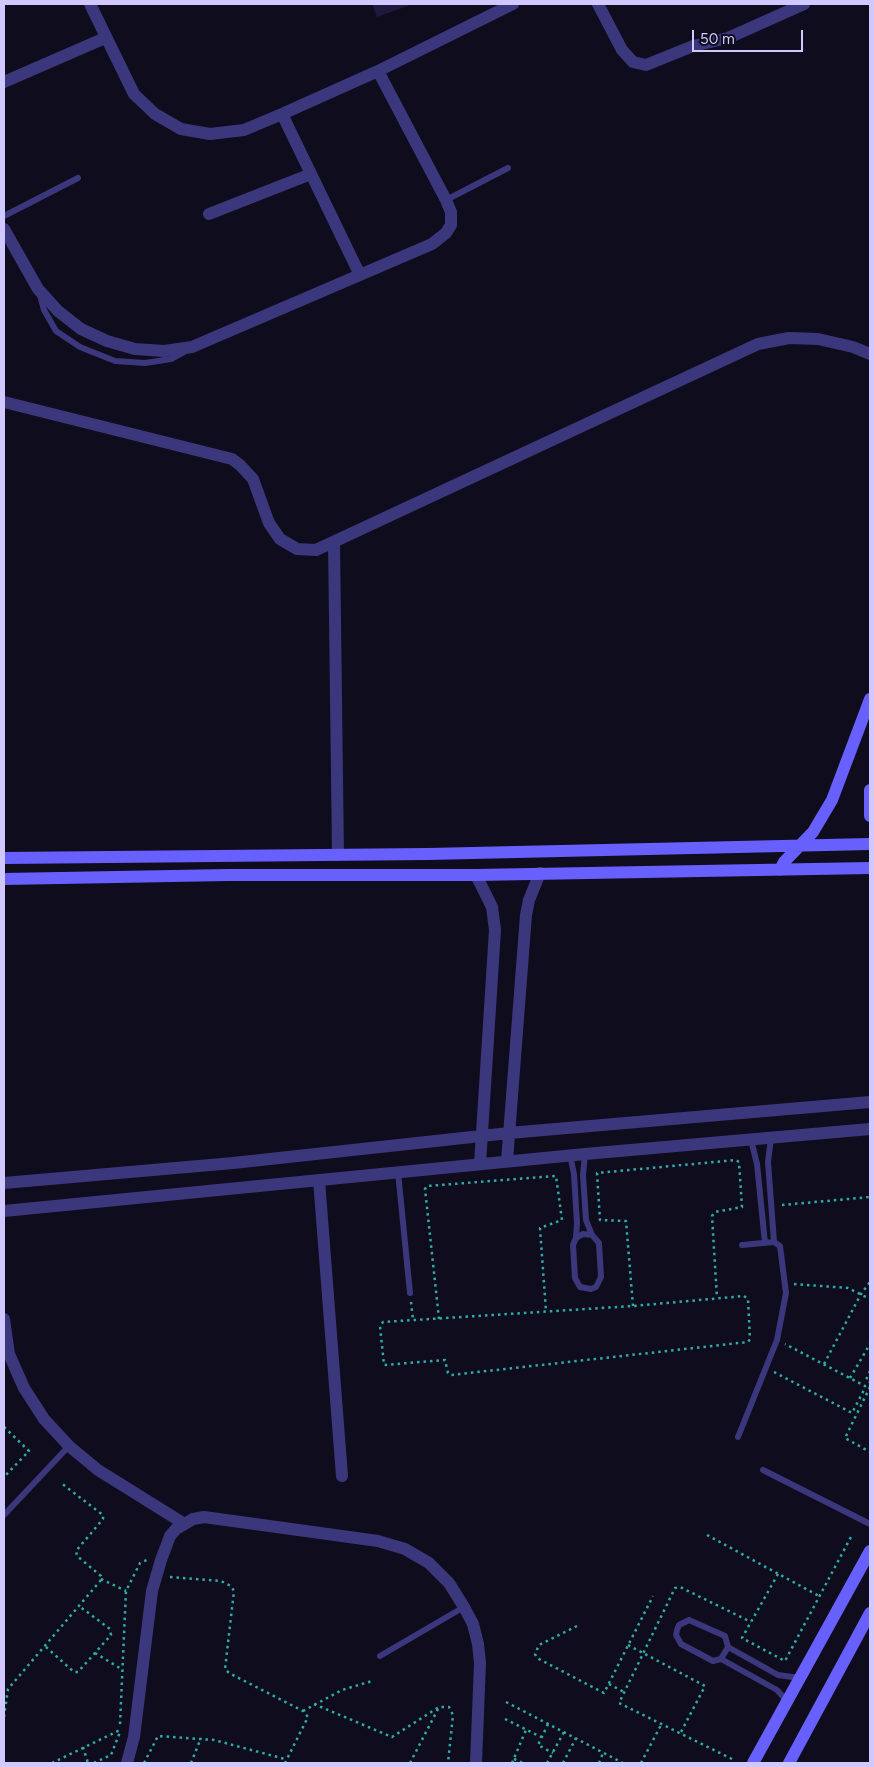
<!DOCTYPE html>
<style>
body{margin:0}
#map{position:relative;width:874px;height:1767px;overflow:hidden;background:#0f0c1d;font-family:Figtree,sans-serif}
canvas{display:block}
.frame{position:absolute;inset:0;border:5px solid #d0c8fe;pointer-events:none}
.scale{position:absolute;left:692px;top:30px;width:111px;height:22px;box-sizing:border-box;border:2px solid #d0c8fe;border-top:0;padding-left:6px;font-size:15px;line-height:18px;white-space:nowrap;color:#d0c8fe;-webkit-text-stroke:4px #0f0c1d;paint-order:stroke}
</style>
<div id="map">
<canvas width="874" height="1767"></canvas>
<div class="frame"></div>
<div class="scale">50 m</div>
</div>
<script>
const context = document.querySelector('canvas').getContext('2d');
context.lineJoin = 'round';
function fill(path, color) { context.fillStyle = color; context.fill(path, 'evenodd'); }
const toPath = rows => new Path2D(rows.map(r => 'M' + r).join(''));
function trace(path, color, width, dash) { context.strokeStyle = color; context.lineWidth = width; context.lineCap = dash ? 'butt' : 'round'; context.setLineDash(dash || []); context.stroke(path); }
const building = toPath([
 [372,4,413,4,377,17]
]);
const path = toPath([
 [782,1205,870,1197],
 [794,1284,848,1288,870,1299],
 [744,1296,748,1299,750,1339,748,1342,451,1375,448,1373,445,1360,384,1365,380,1326,383,1322,633,1306,744,1296],
 [411,1302,413,1320],
 [633,1306,626,1221,600,1220,597,1173,736,1160,739,1162,742,1207,715,1212,712,1216,717,1298],
 [439,1319,425,1189,427,1186,556,1176,562,1220,540,1228,546,1311],
 [824,1364,861,1294,870,1282],
 [870,1371,866,1380,870,1382],
 [774,1372,852,1413,865,1388,865,1386,785,1344],
 [850,1378,870,1344],
 [870,1387,845,1438,870,1452],
 [4,1427,29,1451,4,1477],
 [707,1535,819,1596],
 [778,1574,742,1638,785,1661,852,1535],
 [170,1577,221,1581,231,1586,234,1591,225,1669,229,1673,303,1711,308,1717,285,1763],
 [101,1579,126,1591],
 [577,1626,539,1645,535,1654,537,1658,604,1693,653,1596],
 [628,1645,705,1686,680,1734],
 [46,1647,74,1672,78,1672,111,1635,110,1629,79,1606],
 [95,1653,123,1670],
 [609,1684,624,1692],
 [506,1702,623,1763],
 [314,1704,392,1737,439,1707,449,1707,453,1715,448,1763],
 [303,1711,342,1690,372,1681],
 [4,1717,8,1689,101,1580,101,1576,77,1556,76,1551,103,1519,103,1515,61,1483],
 [505,1719,541,1737],
 [120,1724,126,1591,140,1563,147,1560],
 [548,1724,538,1745,553,1753],
 [83,1747,88,1763],
 [514,1759,523,1763],
 [732,1759,619,1703,675,1588,680,1587,751,1622],
 [52,1763,120,1730],
 [94,1763,111,1755,120,1732],
 [144,1763,158,1736,214,1740,285,1759],
 [191,1763,201,1738],
 [410,1763,438,1709],
 [512,1763,526,1730],
 [547,1763,564,1732],
 [563,1763,576,1738],
 [599,1763,603,1753],
 [641,1763,661,1725]
]);
const lane = toPath([
 [446,200,508,168],
 [4,216,78,178],
 [40,295,44,310,56,331,80,347,115,361,145,363,171,359,184,352],
 [771,1138,768,1162,774,1242],
 [751,1140,757,1164,765,1243],
 [585,1154,583,1175,586,1220,592,1235],
 [570,1155,574,1174,577,1223,576,1238],
 [398,1172,410,1293],
 [583,1234,592,1235,599,1243,601,1277,596,1287,591,1289,580,1287,575,1278,573,1245,576,1238,583,1234],
 [738,1437,777,1340,786,1293,780,1246,774,1242,742,1245],
 [763,1470,870,1524],
 [4,1515,69,1446],
 [689,1620,725,1636,728,1647,721,1659,713,1661,681,1644,676,1635,677,1630,679,1625,689,1620],
 [728,1647,778,1675,800,1678],
 [380,1656,464,1607],
 [721,1659,777,1690,787,1701]
]);
const street = toPath([
 [90,4,134,94,155,114,181,129,210,134,244,130,282,114,378,71,513,4],
 [598,4,622,50,633,62,646,65,693,46,728,38,804,4],
 [4,82,105,38],
 [282,114,360,275],
 [209,214,311,174],
 [4,229,38,289,58,311,81,329,107,341,135,349,164,351,192,347,432,244,446,233,451,225,451,212,446,200,378,71],
 [4,402,232,459,240,465,253,479,269,523,280,539,297,549,316,550,758,344,789,338,818,339,853,347,870,354],
 [334,542,338,855],
 [476,875,492,907,495,930,480,1164],
 [507,1161,526,915,529,900,540,873],
 [319,1180,342,1476],
 [4,1183,233,1163,509,1133,870,1102],
 [4,1211,585,1154,870,1129],
 [4,1319,9,1354,24,1388,44,1419,69,1446,98,1470,183,1523],
 [127,1763,134,1737,152,1591,161,1560,170,1536,176,1529,193,1519,204,1517,378,1541,405,1549,429,1563,449,1583,464,1607,473,1624,478,1644,480,1663,476,1763]
]);
const secondary = toPath([
 [870,790,870,816],
 [4,858,428,854,870,844],
 [780,870,784,862,813,832,832,800,870,699],
 [4,879,228,875,476,875,870,868],
 [753,1763,870,1551],
 [789,1763,870,1613]
]);
fill(building, '#21183e');
trace(path, '#2eada8', 2.5, [2.5, 4]);
trace(lane, '#3b377c', 6);
trace(street, '#3b377c', 12);
trace(secondary, '#6860fd', 12);
</script>
